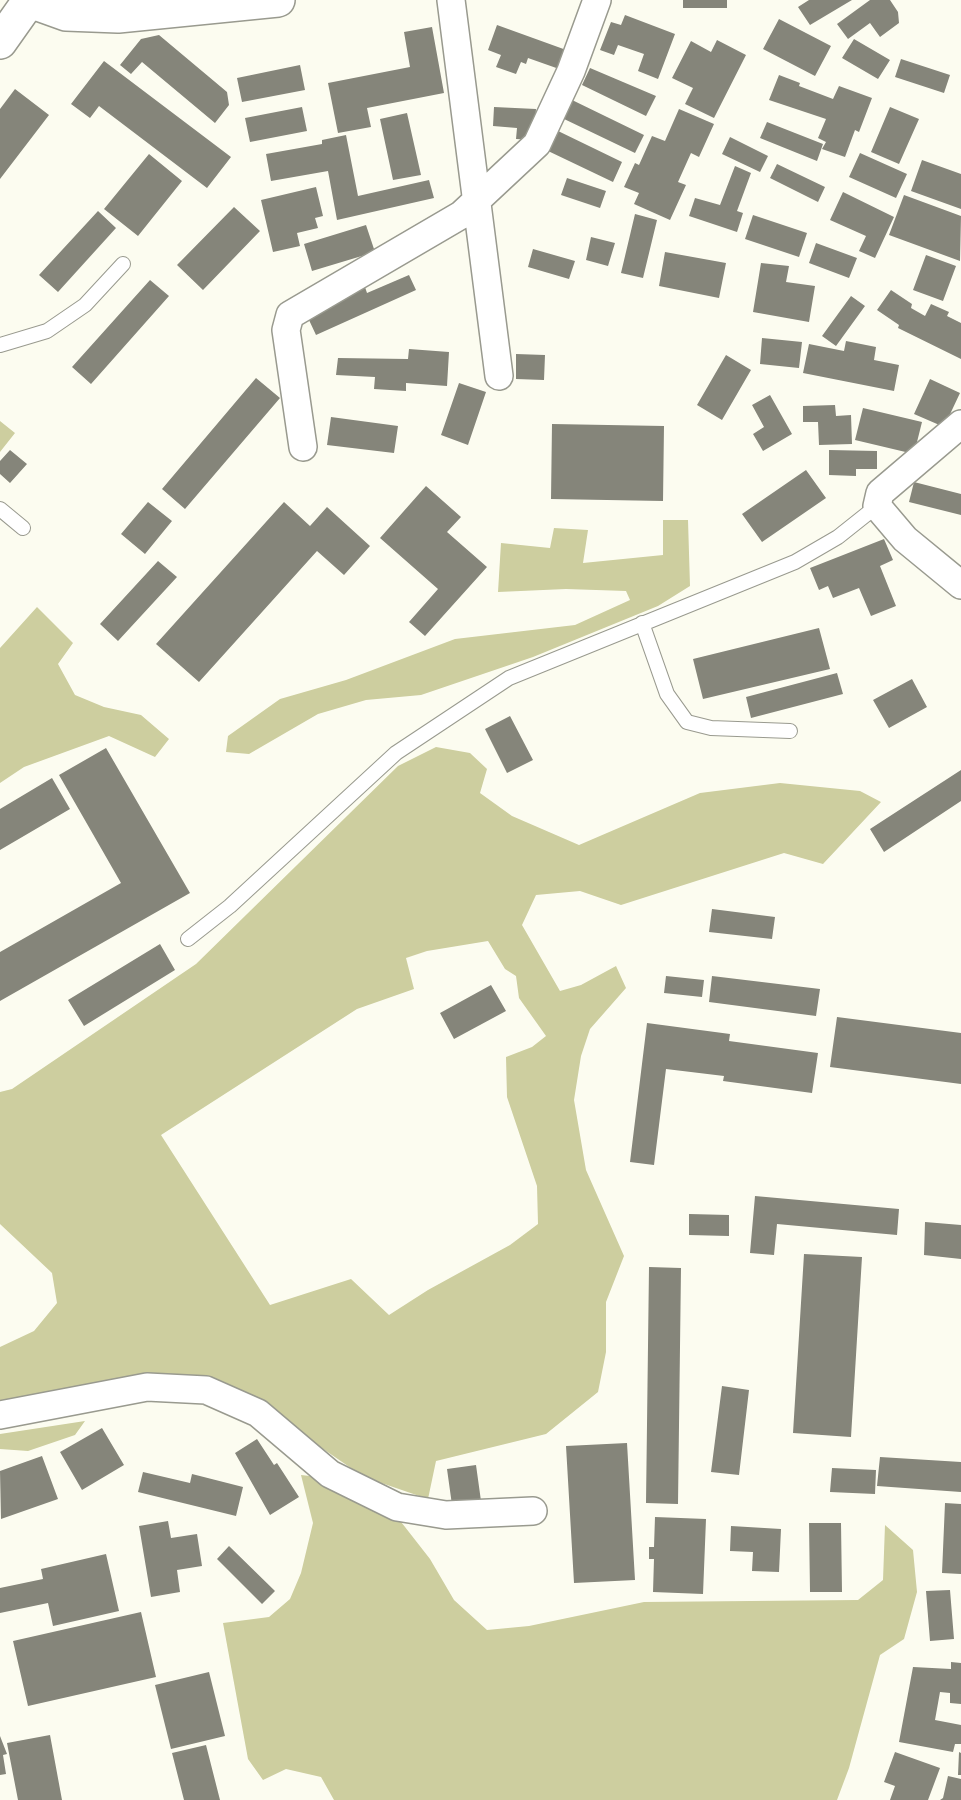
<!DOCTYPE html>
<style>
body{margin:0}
canvas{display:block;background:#fcfcf0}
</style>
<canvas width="961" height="1800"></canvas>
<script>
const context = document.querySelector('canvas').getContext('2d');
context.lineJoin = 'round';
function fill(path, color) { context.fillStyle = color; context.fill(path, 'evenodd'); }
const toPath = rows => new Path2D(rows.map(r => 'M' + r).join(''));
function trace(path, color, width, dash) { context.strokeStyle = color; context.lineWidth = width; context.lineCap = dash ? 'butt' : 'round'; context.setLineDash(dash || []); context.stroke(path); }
const green = toPath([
 [0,421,15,433,0,452],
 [663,520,688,520,690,586,658,606,533,657,421,695,366,700,318,714,249,754,226,752,228,736,280,699,346,680,455,639,575,625,630,600,626,591,566,589,498,592,501,543,550,548,554,528,588,530,583,563,663,555],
 [37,607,73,643,58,664,75,695,104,707,141,715,169,739,155,757,109,736,24,767,0,783,0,648],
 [436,747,470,753,487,769,480,793,512,816,579,845,700,793,780,783,860,791,881,802,823,864,784,853,621,905,580,891,536,895,522,925,560,991,581,985,616,966,626,988,590,1029,581,1056,574,1100,586,1170,624,1256,606,1302,606,1352,598,1392,546,1434,436,1461,428,1499,364,1477,313,1442,263,1400,214,1379,0,1404,0,1347,34,1331,57,1303,52,1273,0,1224,0,1092,12,1089,196,964,398,766],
 [488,941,505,969,516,976,519,998,546,1036,532,1047,506,1057,507,1097,537,1186,538,1224,510,1245,428,1290,389,1315,351,1279,270,1305,161,1135,357,1009,414,989,406,958,427,951],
 [85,1421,75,1435,28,1451,0,1449,0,1434],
 [301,1475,319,1477,398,1518,430,1559,454,1600,487,1630,529,1626,644,1602,858,1600,883,1580,885,1525,913,1550,917,1592,904,1639,880,1655,849,1768,837,1800,334,1800,321,1777,286,1769,263,1780,248,1759,223,1623,269,1617,290,1599,301,1573,313,1523]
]);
const building = toPath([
 [683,0,727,0,727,8,683,8],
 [809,0,852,0,810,25,798,7],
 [870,0,890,0,898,12,899,23,880,37,870,23,848,39,837,24],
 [625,15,675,34,658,79,638,71,644,54,618,45,614,55,600,50,611,22,621,25],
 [779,19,831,46,815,76,763,49],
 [497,25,569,51,562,70,528,58,526,64,521,62,516,74,496,67,501,55,488,50],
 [432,27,444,93,367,108,371,127,338,133,328,83,410,67,404,32],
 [159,35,227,92,229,105,215,123,142,62,131,74,120,65,141,39],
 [854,39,890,60,878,79,842,58],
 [717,40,746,55,714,118,685,104,693,88,672,78,691,41,711,52],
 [901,59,950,75,944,93,895,77],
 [104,61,231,157,207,188,99,106,90,118,71,104],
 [300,65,305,90,242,102,237,78],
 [590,68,656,96,646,116,582,85],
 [779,75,800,83,799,86,833,99,839,86,872,98,859,132,855,130,845,157,822,149,826,142,818,138,826,119,769,100],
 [15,89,49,115,0,179,0,109],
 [570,99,644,135,635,153,562,118],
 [302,107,307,131,250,142,245,118],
 [494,107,536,109,534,140,516,139,517,128,493,126],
 [890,107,919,119,899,164,871,152],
 [679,109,714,124,699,157,691,153,678,182,686,185,670,220,634,204,639,193,624,187,635,163,639,165,652,136,665,141],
 [407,113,421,175,393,180,380,119],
 [767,122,823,144,817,161,760,138],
 [556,130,622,162,613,182,546,150],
 [346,135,358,196,429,180,434,198,337,220,328,171,271,181,266,154,322,144,322,140],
 [730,137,768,156,760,172,722,154],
 [860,153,907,174,896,198,849,177],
 [149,154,182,181,138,236,104,209],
 [922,160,961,174,961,209,911,191],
 [777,164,825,187,818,202,770,178],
 [735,166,751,173,737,211,743,213,737,232,689,216,695,198,720,205],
 [567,178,606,191,600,208,561,195],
 [316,187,323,216,315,218,318,228,297,233,300,246,273,252,261,200],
 [843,192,894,217,875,258,859,251,866,236,830,220],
 [904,195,961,216,960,261,889,235],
 [234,207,260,231,203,290,177,265],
 [98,211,116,228,58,292,39,275],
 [635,214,657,220,643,278,621,273],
 [753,215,807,233,799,257,745,239],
 [366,225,375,252,312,271,304,244],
 [591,237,615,243,608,266,586,260],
 [816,243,857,258,849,278,809,263],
 [533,249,575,261,569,279,528,267],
 [665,252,726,263,719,298,659,286],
 [926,255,956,266,943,301,913,290],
 [761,263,789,266,786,282,815,286,809,322,753,312],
 [409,275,416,290,316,335,309,320,309,314,365,287,367,293],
 [150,280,169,296,91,384,72,367],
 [891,290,912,304,911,308,925,316,931,304,949,312,947,316,961,323,961,359,898,328,899,325,877,310],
 [851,296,865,306,836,346,822,336],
 [762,338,802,342,799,368,760,364],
 [846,341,876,347,874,360,899,365,894,391,803,373,809,344,844,351],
 [409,349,449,352,447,386,406,383,406,391,374,389,375,377,336,375,338,358,408,359],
 [516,354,545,355,544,380,516,379],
 [726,355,751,370,722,420,697,405],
 [256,378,280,398,185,509,162,489],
 [930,379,960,393,944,427,914,414],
 [459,383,486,392,468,445,441,435],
 [770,395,792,434,763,451,753,434,764,427,752,405],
 [835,405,836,416,851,415,852,444,819,445,818,422,803,422,803,406],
 [863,408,922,422,914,454,855,440],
 [331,417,398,426,394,453,327,445],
 [552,424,664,426,663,501,551,499],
 [10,450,27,464,10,483,0,474,0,461],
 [829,450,877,451,877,469,856,469,856,476,829,475],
 [806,470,826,498,762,542,742,514],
 [914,482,961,494,961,515,909,502],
 [426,486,461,517,447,532,487,567,425,636,409,622,438,589,380,538],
 [148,502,172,521,145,554,121,534],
 [284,502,310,526,327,507,370,546,344,575,317,551,199,682,156,644],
 [884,539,893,560,880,566,896,606,871,616,859,588,833,598,828,586,819,590,810,568],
 [158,561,177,577,118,641,100,624],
 [819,628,830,669,703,699,693,659],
 [837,673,843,694,751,718,746,697],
 [912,679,927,707,889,728,873,700],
 [510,716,533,760,507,773,485,729],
 [106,748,190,893,0,1001,0,952,121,883,59,775],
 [961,770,961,801,884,852,870,829],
 [52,778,70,809,0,850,0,809],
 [712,909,775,917,772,939,709,932],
 [160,944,175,970,84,1026,68,1000],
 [666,976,704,980,702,997,664,993],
 [712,976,820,989,816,1016,709,1002],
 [491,985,506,1011,454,1039,440,1013],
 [837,1017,961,1033,961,1084,830,1067],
 [647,1023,730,1034,729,1041,818,1053,812,1093,723,1081,724,1076,666,1069,654,1165,630,1162],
 [755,1196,899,1209,897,1235,777,1224,774,1255,750,1253],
 [689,1214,729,1215,729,1236,689,1235],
 [925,1222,961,1225,961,1259,924,1255],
 [804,1254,862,1257,851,1437,793,1433],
 [649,1267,681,1268,678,1504,646,1503],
 [722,1386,749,1390,739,1475,711,1472],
 [102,1428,124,1465,82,1490,60,1452],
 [257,1439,274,1465,277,1463,299,1497,270,1515,235,1453],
 [627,1443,635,1580,574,1583,566,1446],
 [42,1456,58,1499,1,1519,0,1471],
 [880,1457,961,1462,961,1492,877,1486],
 [476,1465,481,1501,452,1505,447,1469],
 [832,1468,876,1470,875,1494,830,1492],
 [143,1472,190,1483,192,1474,243,1487,236,1516,138,1492],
 [945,1503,961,1504,961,1574,942,1573],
 [655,1517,706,1519,703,1594,653,1592,654,1559,649,1559,649,1547,654,1547],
 [168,1521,171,1538,197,1534,202,1566,177,1570,180,1592,151,1597,139,1526],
 [809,1523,841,1523,842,1592,810,1592],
 [731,1526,781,1529,779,1572,752,1571,753,1552,730,1551],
 [229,1546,275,1591,262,1604,217,1559],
 [106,1554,119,1611,53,1626,48,1603,0,1613,0,1588,43,1579,41,1569],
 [950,1590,954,1639,930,1641,926,1591],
 [141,1612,156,1677,28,1706,13,1641],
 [951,1662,961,1663,961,1704,950,1703,950,1693,940,1692,935,1720,961,1725,961,1744,955,1744,953,1752,899,1742,913,1667,951,1669],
 [209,1672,225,1736,171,1749,155,1685],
 [50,1735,62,1800,18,1800,7,1743],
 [0,1736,7,1754,3,1755,6,1774,0,1775],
 [206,1745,220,1800,184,1800,172,1753],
 [895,1752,940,1768,928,1800,890,1800,895,1786,884,1782],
 [959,1752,961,1753,961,1775,958,1775],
 [948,1776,961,1779,961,1800,940,1800,943,1798]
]);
const service = toPath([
 [0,345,47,331,85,305,123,264],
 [0,509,23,528],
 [642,623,667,694,687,722,711,728,790,731],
 [188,939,230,906,396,753,509,678,795,562,838,537,877,506]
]);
const minor = toPath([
 [451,0,499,376],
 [961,424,880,493,877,506,905,539,961,585],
 [303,447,286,330,290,315,461,215,537,144,571,71,597,0],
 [0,1415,147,1387,206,1390,258,1413,330,1474,397,1507,446,1515,533,1511]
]);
const tertiary = toPath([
 [27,0,66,14,118,16,278,0],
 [0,42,29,1]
]);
fill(green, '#cdce9f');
fill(building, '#85857a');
trace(service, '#999a8f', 16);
trace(minor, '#999a8f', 30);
trace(tertiary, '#999a8f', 36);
trace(service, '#fff', 14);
trace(minor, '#fff', 27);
trace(tertiary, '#fff', 33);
</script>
